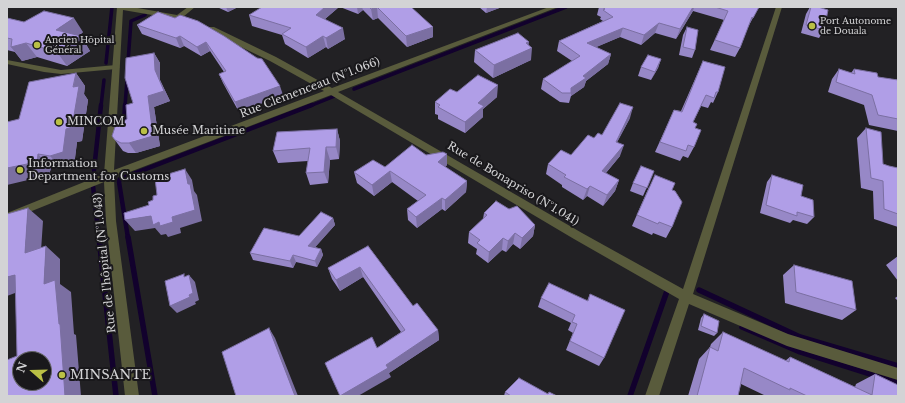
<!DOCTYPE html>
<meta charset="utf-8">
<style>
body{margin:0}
#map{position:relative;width:905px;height:403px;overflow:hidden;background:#222124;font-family:"Libre Baskerville",serif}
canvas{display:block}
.frame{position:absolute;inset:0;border:8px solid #d3d3d5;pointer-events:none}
.north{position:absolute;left:12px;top:351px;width:40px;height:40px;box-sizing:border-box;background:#19181b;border:1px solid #636365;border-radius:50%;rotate:290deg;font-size:11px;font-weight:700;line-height:16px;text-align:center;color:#d3d3d5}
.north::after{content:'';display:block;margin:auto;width:14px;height:18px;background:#bac045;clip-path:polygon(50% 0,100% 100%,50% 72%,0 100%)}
</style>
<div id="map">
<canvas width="905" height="403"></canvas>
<div class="frame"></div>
<div class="north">N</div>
</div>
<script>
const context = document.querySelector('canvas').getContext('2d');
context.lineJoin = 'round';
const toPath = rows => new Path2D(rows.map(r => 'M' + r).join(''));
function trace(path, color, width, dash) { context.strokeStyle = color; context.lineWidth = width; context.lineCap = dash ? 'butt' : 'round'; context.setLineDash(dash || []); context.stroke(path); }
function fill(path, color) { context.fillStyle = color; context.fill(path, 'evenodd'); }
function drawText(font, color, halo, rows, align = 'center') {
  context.font = font + ' "Libre Baskerville",serif'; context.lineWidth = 4; context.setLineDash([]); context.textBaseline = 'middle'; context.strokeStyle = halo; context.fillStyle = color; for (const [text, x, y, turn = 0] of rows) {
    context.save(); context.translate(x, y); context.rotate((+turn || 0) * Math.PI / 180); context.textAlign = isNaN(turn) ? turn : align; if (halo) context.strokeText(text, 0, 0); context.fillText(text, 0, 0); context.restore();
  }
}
const streamFar2 = toPath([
 [128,62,131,21,145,15],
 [106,63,112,7],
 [354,89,566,7],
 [101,106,104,80],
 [125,106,127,80],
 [310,106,335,96]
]);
const streamFar1 = toPath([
 [124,126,125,105],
 [94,170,101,105],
 [93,186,99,238],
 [128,238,119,182,120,179,312,105]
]);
const stream = toPath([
 [99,237,116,396],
 [128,237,155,396],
 [699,290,800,337,898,366],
 [742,327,800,352,898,383],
 [630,396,667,291]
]);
const service = toPath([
 [7,60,61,70,116,65,120,67,116,69,61,74,44,72,7,64,7,60]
]);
const minor = toPath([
 [117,7,132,7,177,15,188,7,195,7,183,17,191,20,193,21,189,23,176,19,123,10,114,170,324,91,270,61,208,31,208,27,214,27,276,57,332,88,549,7,558,7,338,92,582,233,683,289,776,7,782,7,693,294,788,334,898,368,898,380,787,346,689,304,659,396,645,396,679,299,574,239,331,95,114,178,116,221,139,396,125,396,106,221,104,182,7,221,7,213,104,174,117,7]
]);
const wall = toPath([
 [217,7,238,7,228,12],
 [339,7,325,19,345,39,328,49,326,47,308,58,285,44,282,35,252,26,249,15],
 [340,7,411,7,433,27,433,37,407,47,378,18,373,20,363,10,358,14],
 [479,7,502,7,486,13],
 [599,7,759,7,748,27,740,48,735,57,710,50,724,20,693,11,676,39,655,33,641,45,620,37,596,47,611,54,608,64,586,81,584,87,571,96,569,103,560,102,541,89,543,79,572,61,557,51,559,41,603,21,600,19,601,17,597,15],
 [810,7,818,7,824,30,819,38,801,33,806,14],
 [7,18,24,22,83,32,79,36,81,36,90,51,67,66,37,57,22,61,15,52,7,50],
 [175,18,283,95,239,112,223,83,219,74,224,72,210,51,201,56,184,46,180,48,142,34,137,25],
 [687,27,695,50,692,58,679,55,683,35],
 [529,46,531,60,493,78,474,62,475,50],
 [154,53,160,63,160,80,170,101,154,107,160,146,136,153,128,153,123,151,112,136,127,119],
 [661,59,658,68,651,80,638,76,641,67],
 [703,61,718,92,713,103,711,102,708,108,701,106,693,122,695,128,694,147,688,158,683,156,680,161,655,152,674,110,681,111],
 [839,69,851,73,854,69,878,77,898,80,898,131,869,125,864,105,828,92,832,79],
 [76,73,85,86,84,94,88,100,82,141,77,142,74,166,62,169,51,168,49,175,19,119],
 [457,92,497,97,483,109,483,117,465,133,438,119,438,115,435,114,435,102],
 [630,118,617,142,620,156,606,173,619,180,615,191,603,206,587,196,583,200,562,187,562,185,546,174,548,164,571,155,594,138,602,135],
 [866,128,883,164,889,166,898,168,898,227,874,219,873,191,861,188,857,138],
 [337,129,340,141,339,159,330,160,328,183,310,185,306,173,308,161,278,163,273,151],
 [447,154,447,165,445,167,467,181,466,192,445,211,442,209,417,228,408,220,407,209,418,201,392,182,374,196,357,183,354,172,385,167,426,155],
 [654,171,643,196,630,191,633,183],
 [772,175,801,196,814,217,807,224,793,220,790,223,760,213,767,182],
 [649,187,672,190,672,227,666,238,653,233,652,235,632,226],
 [509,209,535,225,533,236,520,249,513,244,506,252,502,250,488,263,476,254,477,249,468,243,469,232,483,219,484,213],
 [333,218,335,225,315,247,321,249,323,255,317,267,296,262,293,268,253,260,250,253,299,236],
 [368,246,413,306,438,330,439,340,389,373,391,377,377,348,401,332,363,277,340,291,332,279,328,268],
 [898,256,898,281,886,265],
 [794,265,856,310,842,320,785,303,783,275],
 [590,294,604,358,599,366,566,350,573,333,568,330,571,323,538,307,541,298,587,301],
 [898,296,898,301,895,298],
 [704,314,717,333,714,336,698,330,701,318],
 [723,332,785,361,790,357,855,387,856,384,875,374,898,396,766,396,741,384,738,396,688,396,699,359,710,347,711,344],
 [505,392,548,394,557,396,504,396]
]);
const shadedWall = toPath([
 [226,7,238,7,228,12],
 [325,7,339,7,318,25,316,15],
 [357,7,362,7,363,10,358,14],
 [377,7,378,18,373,20,371,9],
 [487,7,502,7,486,13],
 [693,7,694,7,693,11,676,39,680,29],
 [74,18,83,32,66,44,56,30],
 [659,23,655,33,641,45,644,35],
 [433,27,433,37,407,47,406,36],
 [343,28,345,39,328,49,326,38],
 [623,28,620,37,585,52,587,43],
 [81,36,90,51,67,66,57,52],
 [180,36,184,46,180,48,176,38],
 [323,36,326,47,308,58,306,47],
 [206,42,210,51,201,56,197,47],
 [529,42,528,50,532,48,531,60,493,78,494,65,526,43],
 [26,43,37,57,22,61,11,47],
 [154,53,160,63,160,80,170,101,154,107,160,146,136,153,129,143,155,70],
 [611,54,608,64,586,81,584,87,571,96,571,88,583,76],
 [661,59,658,68,651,80,655,72],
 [76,73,85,86,84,94,88,100,82,141,77,142,74,166,62,169,50,156,66,129],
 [498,85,497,97,483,109,483,117,465,133,465,122,478,103],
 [280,86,283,95,239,112,235,102],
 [633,107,630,118,612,152,616,142],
 [337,129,340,141,339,159,336,147],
 [624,145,620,156,598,182,602,171],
 [326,147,330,160,328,183,324,172],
 [38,154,51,168,49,175,7,185,7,168],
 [447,154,447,165,438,173,438,162],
 [185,169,192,180,194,191,197,195,202,221,180,228,181,233,168,237,166,234,161,235,155,228,135,231,125,220,151,216,172,217,188,184],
 [390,171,392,182,374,196,372,185],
 [619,180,615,191,603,206,607,195],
 [467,181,466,192,445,211,445,200],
 [590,186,587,196,583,200,587,189],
 [442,198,442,209,417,228,416,217],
 [28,208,43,221,40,266,25,253],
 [333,218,335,225,311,252,308,246],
 [535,225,533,236,520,249,522,238],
 [515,233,513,244,506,252,508,241],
 [503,238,502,250,488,263,489,252],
 [46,246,60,259,60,284,71,292,74,334,76,335,81,396,65,396,44,284],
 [321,249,323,255,317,267,315,261],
 [293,255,296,262,293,268,290,261],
 [360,267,363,277,340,291,336,280],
 [15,275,31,287,7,296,7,277],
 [189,275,195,282,199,300,195,302,196,304,177,313,170,306,189,295],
 [269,328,275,338,298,396,295,396],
 [438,330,439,340,389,373,391,377,358,396,340,396]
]);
const building = toPath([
 [262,7,325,7,316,15,343,28,326,38,323,36,306,47,282,34,291,28,249,15,262,7],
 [369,7,411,7,433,27,406,36,377,7,371,9,369,7],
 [602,7,693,7,680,29,659,23,644,35,623,28,587,43,611,54,583,76,586,78,571,88,571,93,562,93,543,79,580,56,559,41,613,17,603,10,605,9,602,7],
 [715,7,759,7,753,18,752,17,740,48,715,40,728,11,715,7],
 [811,7,818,7,828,10,824,30,806,25,811,7],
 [44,11,74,18,56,30,81,36,57,52,26,43,11,47,12,39,7,38,7,18,24,22,44,11],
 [158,12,175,18,180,15,198,21,224,36,257,58,262,59,280,86,235,102,219,74,226,71,206,42,197,47,180,36,176,38,137,25,158,12],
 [687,27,698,30,695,50,683,47,687,27],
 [518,33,529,42,526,43,532,48,494,65,475,50,518,33],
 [154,53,155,70,164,91,148,96,153,136,129,143,121,143,115,140,112,136,115,127,127,119,126,105,133,103,125,78,126,58,154,53],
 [648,55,661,59,655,72,641,67,648,55],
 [703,61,725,67,718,92,716,92,714,98,706,95,693,122,697,124,695,128,701,130,694,147,688,145,686,151,660,142,674,110,682,112,703,61],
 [839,69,855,74,854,69,877,73,878,77,898,80,898,119,878,115,872,95,836,82,839,69],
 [76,73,73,87,79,86,72,127,66,129,63,152,50,156,38,154,37,162,7,168,7,122,19,119,29,82,76,73],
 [478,75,498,85,478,103,484,106,465,122,438,107,440,105,435,102,450,89,457,92,478,75],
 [620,103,633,107,616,142,624,145,602,171,619,180,607,195,590,186,587,189,564,177,566,175,548,164,561,150,571,155,588,135,594,138,598,133,602,135,620,103],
 [866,128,881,132,883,164,889,166,898,168,898,214,884,209,883,181,871,178,866,128],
 [337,129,336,147,326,147,324,172,306,173,310,148,273,151,277,132,337,129],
 [412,145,426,155,443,152,447,154,438,162,467,181,445,200,442,198,416,217,407,209,426,195,390,171,372,185,354,172,373,160,385,167,412,145],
 [641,166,654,171,647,188,633,183,641,166],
 [185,169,188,184,190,184,195,210,172,217,173,222,160,226,159,222,153,225,151,216,125,220,124,213,149,205,148,202,153,200,153,196,157,195,155,178,185,169],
 [655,175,675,183,672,190,675,191,682,202,672,227,659,222,658,224,637,215,655,175],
 [772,175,803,185,801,196,813,200,814,217,797,212,797,216,766,205,772,175],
 [496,201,509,209,517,206,535,225,522,238,515,233,508,241,503,238,489,252,477,243,480,240,469,232,487,215,484,213,496,201],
 [28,208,25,253,46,246,44,284,55,280,59,324,60,324,65,396,7,396,7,360,17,356,15,275,7,277,7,214,28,208],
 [20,359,44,359,44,383,20,383,20,359],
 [321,212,333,218,308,246,321,249,315,261,293,255,290,261,250,253,264,228,299,236,321,212],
 [368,246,413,306,417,303,438,330,386,365,388,368,340,396,325,363,372,337,377,348,405,330,360,267,336,280,328,268,368,246],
 [794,265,852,281,856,310,796,292,794,265],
 [184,274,184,277,189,275,193,293,189,295,190,297,170,306,165,281,184,274],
 [549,283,588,301,590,294,625,310,604,358,570,341,577,324,572,322,575,315,541,298,549,283],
 [704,314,719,321,717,333,701,326,704,314],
 [269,328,295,396,236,396,222,352,269,328],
 [723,332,789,362,790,357,872,395,875,374,898,385,898,396,807,396,790,388,790,390,744,368,738,396,697,396,710,347,718,351,723,332],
 [519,378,548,394,549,392,557,396,511,396,505,392,519,378]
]);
const markers = [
 [812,26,4,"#bac045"],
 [37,45,4,"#bac045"],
 [59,122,4,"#bac045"],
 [144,131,4,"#bac045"],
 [20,170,4,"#bac045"],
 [62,375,4,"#bac045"]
];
const farPoinames = [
 ["Port Autonome",820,21],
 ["de Douala",820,31],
 ["Ancien Hôpital",45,40],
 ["Général",45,50]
];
const streetNames = [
 ["Rue Clemenceau (N°1.066)",310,88,-21],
 ["Rue de Bonapriso (N°1.041)",513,184,31],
 ["Rue de l'hôpital (N°1.043)",105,263,-96]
];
const poiNames = [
 ["MINCOM",67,122],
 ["Musée Maritime",152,131],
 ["Information",28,164],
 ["Department for Customs",28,177]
];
const nearPoinames = [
 ["MINSANTE",70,375]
];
trace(streamFar2, '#12012d', 3.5);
trace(streamFar1, '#12012d', 4.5);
trace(stream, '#12012d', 5.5);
fill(service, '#595b3c');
fill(minor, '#595b3c');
fill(wall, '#9788c7');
fill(shadedWall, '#7b6fa2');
fill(building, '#b09ee7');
trace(building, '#7b6fa2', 1);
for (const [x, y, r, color] of markers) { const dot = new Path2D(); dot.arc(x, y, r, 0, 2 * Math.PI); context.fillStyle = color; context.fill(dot); trace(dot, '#19181b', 1.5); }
drawText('9px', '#d3d3d5', '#19181b', farPoinames, 'left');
drawText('11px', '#d3d3d5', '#19181b', streetNames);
drawText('11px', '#d3d3d5', '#19181b', poiNames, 'left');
drawText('13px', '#d3d3d5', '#19181b', nearPoinames, 'left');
</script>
